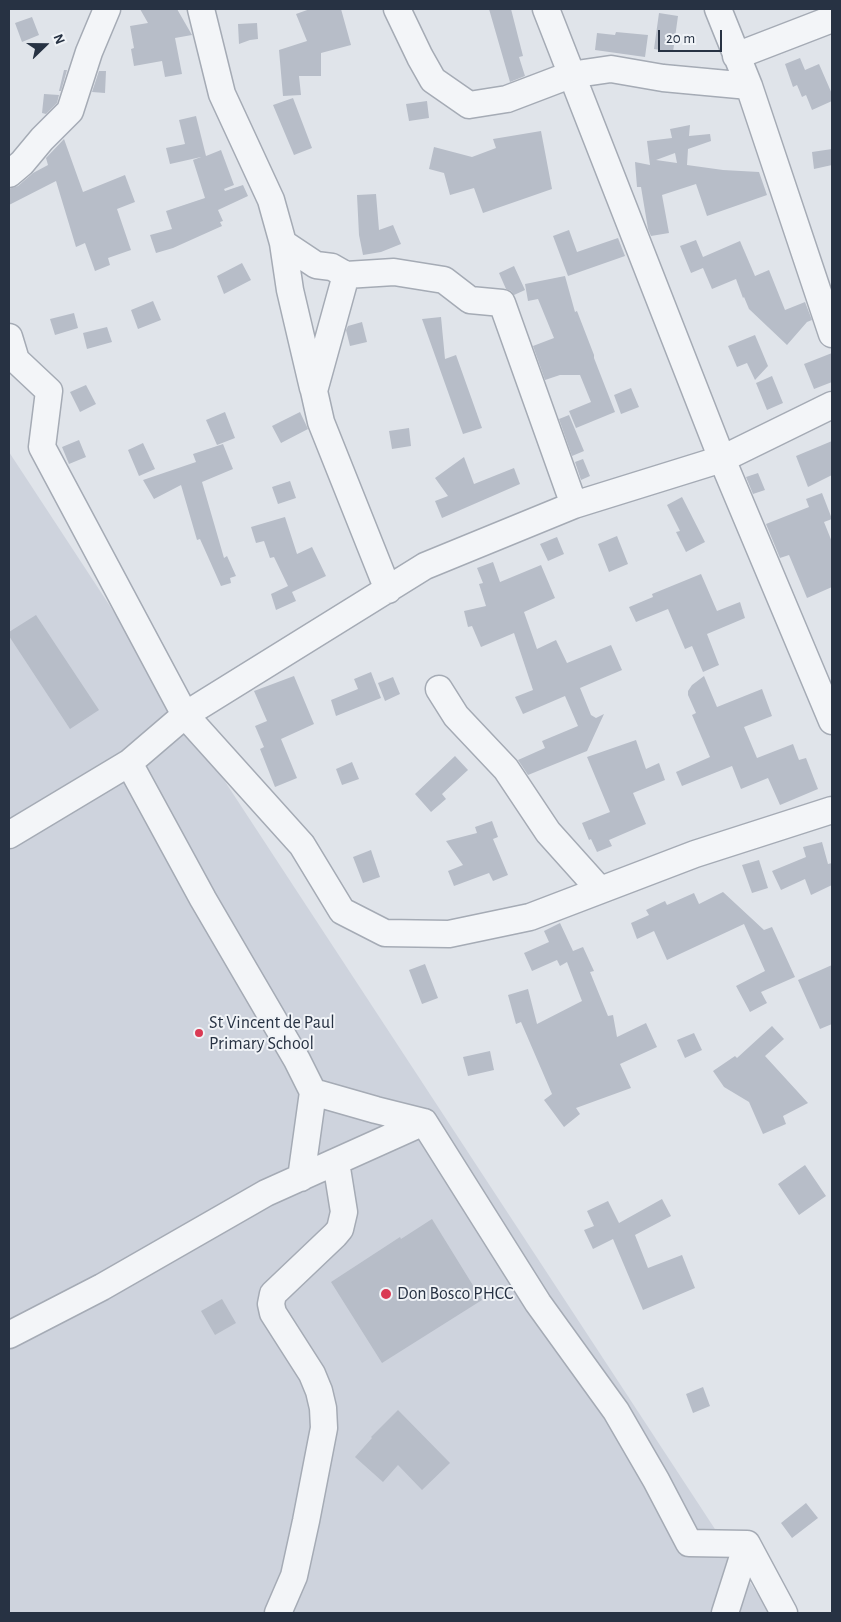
<!DOCTYPE html>
<style>
body{margin:0}
#map{position:relative;width:841px;height:1622px;overflow:hidden;background:#e0e4ea;font-family:"Alegreya Sans",sans-serif}
canvas{display:block}
.frame{position:absolute;inset:0;border:10px solid #273243;pointer-events:none}
.north{position:absolute;left:20px;top:20px;width:50px;height:50px;-webkit-text-stroke:4px #f0f3f7;paint-order:stroke;rotate:68deg;font-size:14px;font-weight:700;line-height:20px;text-align:center;color:#273243}
.north::after{content:'';display:block;margin:auto;width:18px;height:22px;background:#273243;clip-path:polygon(50% 0,100% 100%,50% 72%,0 100%)}
.scale{position:absolute;left:658px;top:30px;width:64px;height:22px;box-sizing:border-box;border:2px solid #273243;border-top:0;padding-left:6px;font-size:15px;line-height:18px;white-space:nowrap;color:#273243;-webkit-text-stroke:4px #f0f3f7;paint-order:stroke}
</style>
<div id="map">
<canvas width="841" height="1622"></canvas>
<div class="frame"></div>
<div class="north">N</div>
<div class="scale">20 m</div>
</div>
<script>
const context = document.querySelector('canvas').getContext('2d');
context.lineJoin = 'round';
function fill(path, color) { context.fillStyle = color; context.fill(path, 'evenodd'); }
const toPath = rows => new Path2D(rows.map(r => 'M' + r).join(''));
function trace(path, color, width, dash) { context.strokeStyle = color; context.lineWidth = width; context.lineCap = dash ? 'butt' : 'round'; context.setLineDash(dash || []); context.stroke(path); }
function drawText(font, color, halo, rows, align = 'center') {
  context.font = font + ' "Alegreya Sans",sans-serif'; context.lineWidth = 4; context.setLineDash([]); context.textBaseline = 'middle'; context.strokeStyle = halo; context.fillStyle = color; for (const [text, x, y, turn = 0] of rows) {
    context.save(); context.translate(x, y); context.rotate((+turn || 0) * Math.PI / 180); context.textAlign = isNaN(turn) ? turn : align; if (halo) context.strokeText(text, 0, 0); context.fillText(text, 0, 0); context.restore();
  }
}
const built = toPath([
 [9,452,770,1613,9,1613]
]);
const building = toPath([
 [140,9,177,9,192,35,175,38,182,74,165,77,162,61,134,66,131,49,134,48,130,26,148,23],
 [310,9,341,9,351,45,321,53,321,76,299,76,301,95,283,96,279,50,307,41,296,14],
 [489,9,511,9,523,56,519,57,525,76,510,82],
 [659,13,678,16,673,52,654,49],
 [32,17,39,35,22,42,15,23],
 [257,23,258,39,250,40,239,44,238,24],
 [616,32,648,35,645,57,595,50,597,33,615,35],
 [800,58,805,70,819,64,832,94,832,101,812,110,806,95,802,97,797,85,793,87,785,64],
 [64,70,67,70,61,91,59,91],
 [99,71,106,71,105,93,92,92],
 [44,94,59,95,57,103,46,114,42,113],
 [293,98,312,148,294,155,273,105],
 [427,101,429,118,409,121,406,104],
 [196,116,206,156,221,150,234,185,224,189,225,191,243,185,248,196,218,210,223,221,220,222,222,226,173,248,156,253,150,235,172,229,166,211,205,198,193,160,201,157,170,164,166,148,185,144,179,120],
 [690,125,689,136,710,134,711,141,688,149,687,165,723,170,759,172,767,195,707,216,696,184,662,195,669,233,651,236,648,229,641,187,637,187,635,162,650,165,647,141,672,138,670,129],
 [675,153,677,163,656,160],
 [541,131,552,189,483,213,474,188,450,195,444,173,429,169,434,147,472,157,496,148,493,139],
 [64,139,83,192,125,175,135,202,117,209,131,250,108,258,110,265,95,271,85,243,76,247,56,181,9,205,9,189,18,186,33,173,48,165,46,158],
 [832,149,832,165,814,169,812,152],
 [376,194,379,230,393,225,401,244,381,252,363,255,359,235,357,195],
 [569,230,577,252,618,238,625,256,568,276,553,236],
 [696,240,703,257,740,241,755,276,769,270,785,310,805,302,812,320,807,322,787,345,749,309,744,297,743,298,736,279,712,289,703,268,691,273,680,246],
 [242,263,251,280,224,294,217,276],
 [514,266,525,290,514,295,511,291,506,289,499,273],
 [565,276,575,312,577,311,594,355,594,358,615,412,576,428,569,411,591,402,580,375,560,375,545,380,533,346,554,338,538,299,528,301,525,284],
 [153,301,161,320,138,329,131,310],
 [74,313,78,328,55,335,50,319],
 [441,317,445,359,456,355,482,428,463,434,422,319],
 [362,322,367,342,350,346,346,330,348,326],
 [107,327,112,342,87,349,83,333],
 [755,335,768,366,755,380,747,363,737,367,728,346],
 [832,353,832,382,814,389,804,364],
 [772,376,783,403,767,410,756,383],
 [86,385,96,404,80,412,70,392],
 [631,388,639,407,621,414,614,395],
 [225,412,235,438,217,445,206,420],
 [300,412,308,429,281,443,272,426],
 [569,415,584,451,572,456,559,419],
 [409,428,411,446,392,449,389,431],
 [79,440,86,457,69,464,62,447],
 [832,441,832,475,808,487,796,456],
 [143,443,155,469,139,476,128,450],
 [223,444,233,469,202,482,224,558,227,556,236,576,230,578,231,583,221,586,200,539,197,540,181,485,154,499,143,480,196,462,193,454],
 [464,457,474,484,514,468,520,484,442,518,435,501,448,496,435,478],
 [583,459,590,476,581,480,575,462],
 [758,473,765,490,753,494,746,477],
 [290,481,296,498,278,504,272,487],
 [822,493,832,519,824,522,832,542,832,587,807,598,789,555,780,558,766,524,809,507,806,499],
 [682,497,705,542,686,552,676,532,680,531,667,505],
 [285,517,297,554,312,547,326,576,292,592,296,601,276,610,271,594,288,586,274,557,270,558,264,541,256,543,251,527],
 [617,536,628,564,609,572,598,544],
 [557,537,564,554,548,561,540,544],
 [493,562,500,582,541,565,555,598,524,612,537,649,556,640,567,663,611,645,622,670,580,688,591,715,596,718,604,714,587,751,528,775,518,760,545,748,542,741,578,726,565,696,523,714,515,697,533,690,514,633,481,647,472,626,468,627,464,611,486,606,479,584,483,583,477,568],
 [701,574,717,611,740,602,745,618,707,634,719,665,703,672,692,646,685,649,668,609,636,622,629,607,653,597,652,594],
 [36,615,99,710,70,729,9,636,9,632],
 [371,672,381,698,336,716,331,700,358,689,354,679],
 [294,676,314,724,281,739,297,778,275,787,260,749,264,747,255,726,267,721,254,691],
 [704,676,717,707,762,689,772,716,744,727,757,758,793,744,799,760,806,758,818,789,780,805,768,778,741,789,732,766,682,786,676,772,710,757,692,715,696,713,688,695,688,691,692,685],
 [393,677,400,694,385,701,378,683],
 [636,740,646,769,659,763,665,780,633,793,646,824,609,840,612,846,597,852,591,839,589,840,582,823,610,812,587,757],
 [455,756,468,770,442,794,446,799,431,812,415,794],
 [352,762,359,779,342,785,336,769],
 [492,821,498,837,493,839,508,875,493,881,489,873,454,886,448,871,463,865,446,841,477,833,475,827],
 [822,842,828,864,832,863,832,885,811,895,805,879,781,890,772,871,806,857,803,847],
 [371,850,380,877,363,883,353,857],
 [759,860,768,888,752,893,742,865],
 [723,892,764,930,772,927,795,977,761,992,767,1003,750,1012,736,986,765,971,744,924,667,960,654,931,637,939,631,923,649,915,646,910,665,901,667,905,694,893,699,904],
 [560,923,573,951,583,947,594,971,590,972,608,1016,613,1015,617,1037,646,1023,657,1047,620,1064,631,1088,576,1108,580,1114,564,1127,544,1100,552,1094,521,1022,516,1024,508,995,528,989,537,1024,582,1001,567,962,560,966,557,960,532,971,524,953,549,942,544,931],
 [425,964,438,998,422,1004,409,970],
 [832,965,832,1024,820,1029,798,980],
 [772,1026,784,1039,765,1056,808,1103,783,1116,786,1124,763,1134,749,1102,724,1087,713,1071,735,1056,737,1058],
 [694,1033,702,1050,685,1058,677,1040],
 [490,1051,494,1070,468,1076,463,1057],
 [805,1165,826,1196,799,1215,778,1184],
 [662,1199,671,1216,635,1235,648,1268,682,1255,695,1288,643,1310,613,1239,593,1249,584,1230,594,1226,587,1211,608,1201,619,1223],
 [432,1219,482,1300,382,1363,331,1282,400,1237,401,1239],
 [222,1299,236,1323,215,1335,201,1311],
 [703,1387,710,1406,693,1413,686,1394],
 [398,1410,450,1463,422,1490,398,1465,383,1482,355,1457,372,1438,371,1437],
 [806,1503,818,1518,792,1538,781,1523]
]);
const minor = toPath([
 [201,9,222,94,271,200,283,243,290,290,313,388],
 [397,9,420,57,433,80,469,105,507,99,570,75,611,69,663,78,749,86],
 [546,9,722,459,832,721],
 [718,9,749,86,832,334],
 [736,56,832,19],
 [9,174,22,163,42,139,70,111,89,52,107,9],
 [283,243,316,265,332,267,346,275],
 [9,337,16,360,49,391,42,447,185,715,302,845,342,911,385,933,449,934,530,917,695,854,832,810],
 [388,590,321,422,314,391,346,275,394,272,444,280,470,300,502,303,574,505],
 [439,689,456,716,506,769,548,832,600,890],
 [129,763,203,899,297,1060,313,1092,376,1110,424,1122],
 [9,835,129,763,185,715,425,566,574,505,722,459,832,405],
 [301,1178,313,1092],
 [9,1335,102,1287,266,1193,424,1122,538,1303,616,1411,656,1480,689,1543,747,1544],
 [747,1544,784,1613],
 [278,1613,294,1576,306,1521,324,1428,323,1408,319,1391,312,1374,273,1313,271,1304,273,1294,335,1235,340,1229,344,1212,336,1162],
 [725,1613,747,1544]
]);
const markers = [
 [199,1033,5,"#da3a54"],
 [386,1294,6,"#da3a54"]
];
const poiNames = [
 ["St Vincent de Paul",209,1023],
 ["Primary School",209,1044],
 ["Don Bosco PHCC",397,1294]
];
fill(built, '#ced3dd');
fill(building, '#b7bdc8');
trace(minor, '#a5abb5', 29);
trace(minor, '#f3f5f8', 26);
for (const [x, y, r, color] of markers) { const dot = new Path2D(); dot.arc(x, y, r, 0, 2 * Math.PI); context.fillStyle = color; context.fill(dot); trace(dot, '#f0f3f7', 2); }
drawText('18px', '#273243', '#f0f3f7', poiNames, 'left');
</script>
